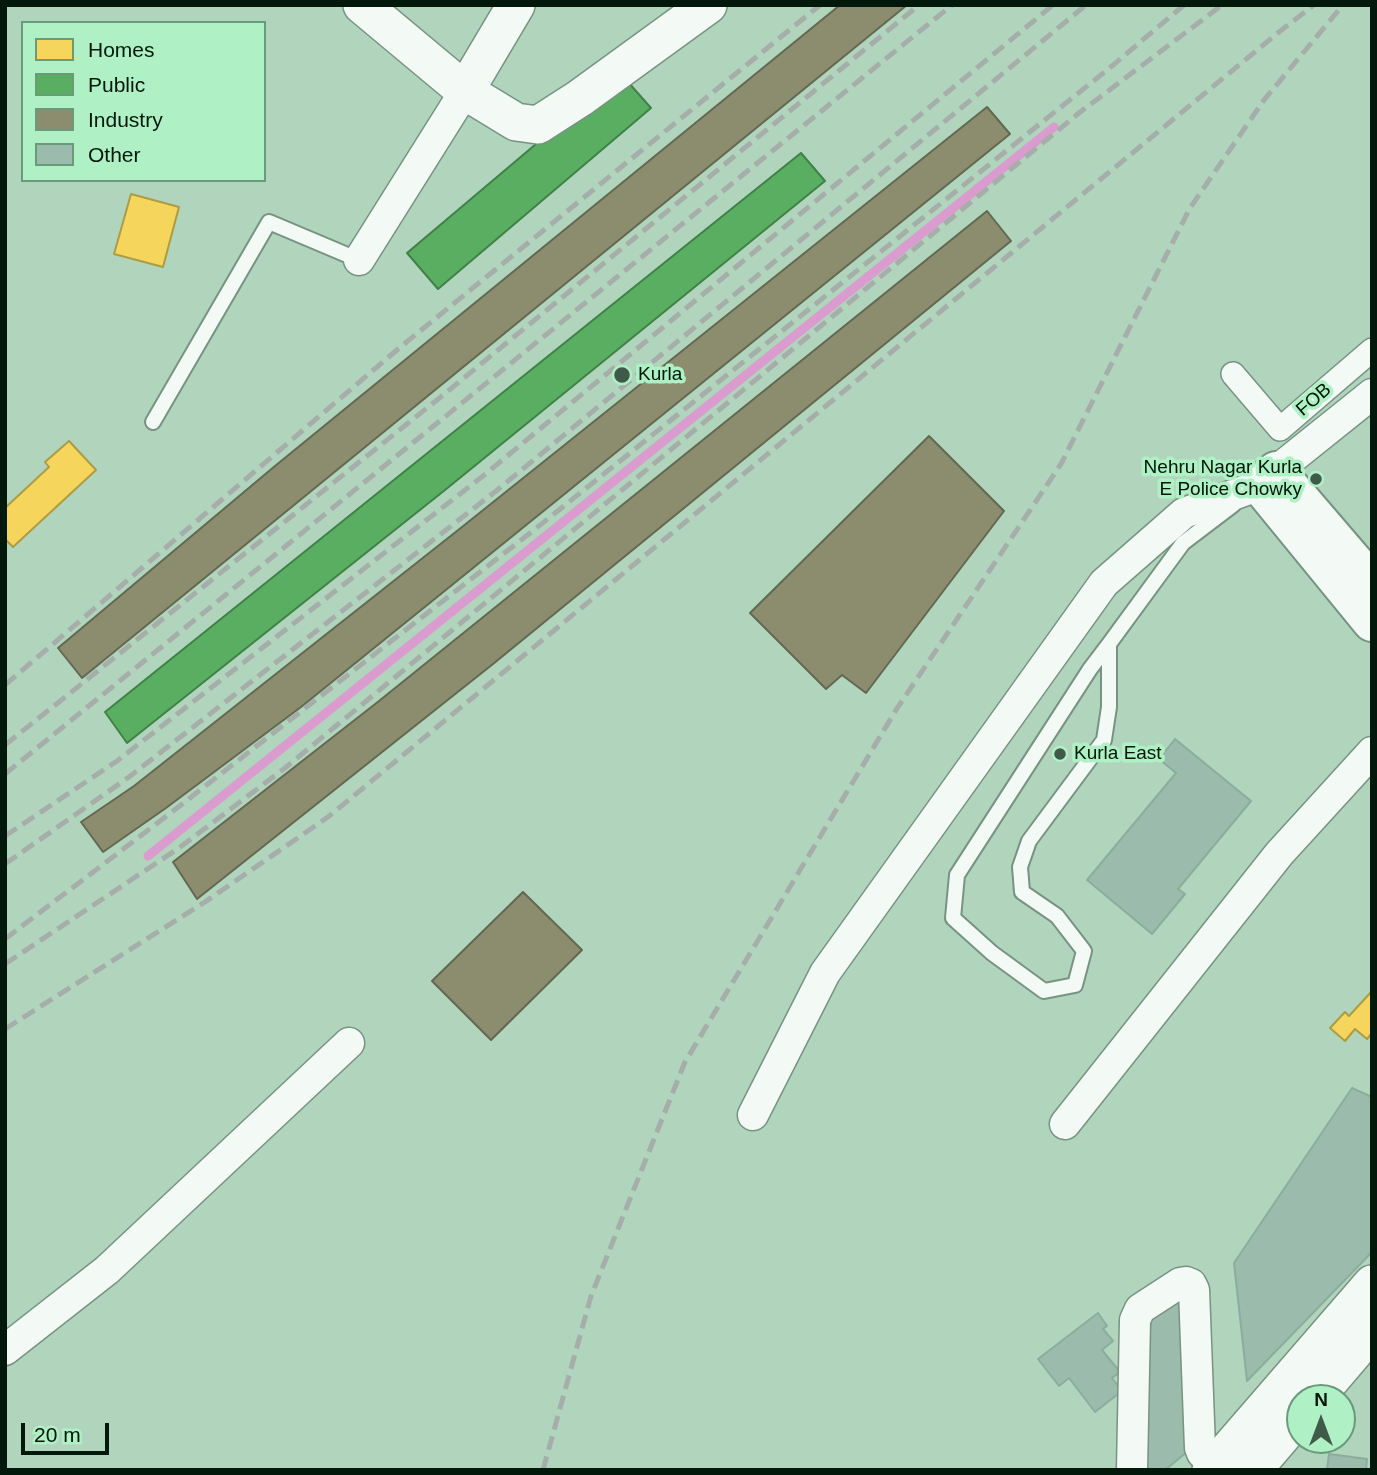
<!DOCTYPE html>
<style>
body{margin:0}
#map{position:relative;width:1377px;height:1475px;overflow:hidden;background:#b1d4bd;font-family:Helvetica,sans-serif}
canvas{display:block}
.frame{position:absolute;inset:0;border:7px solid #01180a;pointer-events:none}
.legend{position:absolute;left:21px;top:21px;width:245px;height:161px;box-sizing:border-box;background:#aff0c5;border:2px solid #699a7a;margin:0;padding:9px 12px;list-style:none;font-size:21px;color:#01180a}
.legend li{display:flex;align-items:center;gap:14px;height:35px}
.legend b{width:35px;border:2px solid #699a7a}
.north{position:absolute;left:1286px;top:1384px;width:70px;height:70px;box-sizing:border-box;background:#aff0c5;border:2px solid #699a7a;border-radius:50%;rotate:0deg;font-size:19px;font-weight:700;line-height:28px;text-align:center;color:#01180a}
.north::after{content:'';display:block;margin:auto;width:24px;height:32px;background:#3f5a49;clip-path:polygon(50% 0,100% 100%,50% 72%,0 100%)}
.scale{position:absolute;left:21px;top:1423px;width:88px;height:32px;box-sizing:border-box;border:4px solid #01180a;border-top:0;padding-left:9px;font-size:21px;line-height:24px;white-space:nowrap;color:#01180a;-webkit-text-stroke:5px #aff0c5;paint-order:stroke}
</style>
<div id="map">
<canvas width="1377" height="1475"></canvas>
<div class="frame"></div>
<ul class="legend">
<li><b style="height:19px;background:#f6d55c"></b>Homes</li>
<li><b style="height:19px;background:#5aae61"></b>Public</li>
<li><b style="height:19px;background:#8c8c6e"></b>Industry</li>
<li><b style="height:19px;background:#9bbbac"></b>Other</li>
</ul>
<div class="north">N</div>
<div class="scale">20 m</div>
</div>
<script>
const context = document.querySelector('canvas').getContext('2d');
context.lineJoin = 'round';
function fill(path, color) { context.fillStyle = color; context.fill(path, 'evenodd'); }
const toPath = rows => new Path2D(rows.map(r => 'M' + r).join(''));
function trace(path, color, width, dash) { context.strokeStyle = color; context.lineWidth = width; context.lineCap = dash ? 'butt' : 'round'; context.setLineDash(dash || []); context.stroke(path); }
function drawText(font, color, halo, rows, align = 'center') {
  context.font = font + ' Helvetica,sans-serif'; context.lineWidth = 7; context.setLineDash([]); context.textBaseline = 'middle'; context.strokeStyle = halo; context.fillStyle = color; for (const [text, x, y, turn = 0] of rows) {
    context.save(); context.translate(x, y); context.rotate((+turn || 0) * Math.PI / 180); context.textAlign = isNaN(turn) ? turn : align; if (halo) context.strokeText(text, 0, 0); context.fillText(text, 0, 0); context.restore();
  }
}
const homes = toPath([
 [131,194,179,207,163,267,114,254,131,194],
 [69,441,96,470,13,547,5,539,5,508,49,467,45,462,69,441],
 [1372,991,1372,1033,1367,1039,1355,1029,1345,1041,1330,1028,1345,1012,1349,1016,1372,991]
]);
const public = toPath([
 [620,73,651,108,438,289,407,253,620,73],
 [801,153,825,181,445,490,127,743,105,712,801,153]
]);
const industry = toPath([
 [840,5,907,5,82,678,58,648,275,466,840,5],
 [987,107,1010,134,301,707,166,808,103,852,81,822,134,786,462,527,987,107],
 [987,211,1011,241,493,664,197,899,173,862,379,701,987,211],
 [929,436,1004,511,866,693,842,675,826,689,750,613,929,436],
 [523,892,582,950,491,1040,432,981,523,892]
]);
const stream = toPath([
 [148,856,1054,127]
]);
const building = toPath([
 [1175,739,1251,801,1178,889,1185,894,1152,934,1087,880,1176,773,1159,759,1175,739],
 [1352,1088,1372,1097,1372,1252,1247,1381,1234,1263,1352,1088],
 [1184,1287,1193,1447,1165,1470,1145,1470,1145,1317,1184,1287],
 [1098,1313,1107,1326,1103,1329,1113,1341,1102,1350,1120,1372,1112,1378,1122,1391,1095,1412,1069,1378,1059,1386,1038,1359,1098,1313],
 [1329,1454,1367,1459,1366,1470,1327,1470,1329,1454]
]);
const service = toPath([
 [153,422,269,222,359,260],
 [1109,644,1109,707,1104,740,1029,841,1020,867,1022,892,1057,916,1084,951,1075,985,1044,991,992,953,953,918,957,875,1090,669,1109,644,1183,543,1233,505]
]);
const pedestrian = toPath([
 [1233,374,1280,429,1372,350]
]);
const minor = toPath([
 [359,260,465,91],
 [1276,471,1372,394],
 [753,1115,825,973,1104,583,1184,513,1260,485],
 [1065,1124,1279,854,1372,752],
 [5,1350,107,1270,349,1043],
 [1132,1470,1135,1320,1140,1309,1180,1283,1186,1282,1191,1284,1194,1290,1200,1448,1202,1453,1219,1470]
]);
const tertiary = toPath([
 [362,5,465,91,516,5],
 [465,91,516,122,538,125,580,98,708,5],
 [1315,1398,1372,1331],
 [1211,1470,1372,1284],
 [1253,1470,1300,1415]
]);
const secondary = toPath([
 [1372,583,1276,471,1260,485,1372,622]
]);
const rail = toPath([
 [5,685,398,349,820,5],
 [5,745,437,400,919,5],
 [5,774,952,5],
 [5,836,117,761,483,476,1053,5],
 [5,864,129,777,496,491,1086,5],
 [5,939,168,815,534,530,1112,66,1184,5],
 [5,964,179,848,285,768,1079,113,1222,5],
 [5,1029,205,902,328,817,1279,32,1314,5],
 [543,1470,591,1296,685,1062,896,710,1061,464,1190,208,1264,100,1343,5]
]);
const markers = [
 [622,375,9,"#3f5a49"],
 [1316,479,7,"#3f5a49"],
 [1060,754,7,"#3f5a49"]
];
const poiNames = [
 ["Kurla",638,375],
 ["Nehru Nagar Kurla",1302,468,"right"],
 ["E Police Chowky",1302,490,"right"],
 ["Kurla East",1074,754]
];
const streetNames = [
 ["FOB",1314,400,-41]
];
fill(homes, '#f6d55c');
trace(homes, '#ac9c43', 2);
fill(public, '#5aae61');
trace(public, '#3f8147', 2);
fill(industry, '#8c8c6e');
trace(industry, '#626950', 2);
trace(stream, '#da9bce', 9);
fill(building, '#9bbbac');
trace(building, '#8cac9d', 2);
trace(service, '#779381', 18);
trace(pedestrian, '#779381', 26);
trace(minor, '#779381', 33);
trace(tertiary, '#779381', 40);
trace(secondary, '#779381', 42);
trace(service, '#f3f9f5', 14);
trace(pedestrian, '#f3f9f5', 23);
trace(minor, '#f3f9f5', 30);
trace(tertiary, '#f3f9f5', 37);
trace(secondary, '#f3f9f5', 38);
trace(rail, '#a6aea9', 5, [14, 7]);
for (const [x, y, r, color] of markers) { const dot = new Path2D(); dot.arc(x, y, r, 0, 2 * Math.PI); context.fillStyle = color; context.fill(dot); trace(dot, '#aff0c5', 2.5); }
drawText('19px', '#01180a', '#aff0c5', poiNames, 'left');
drawText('19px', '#01180a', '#aff0c5', streetNames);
</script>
